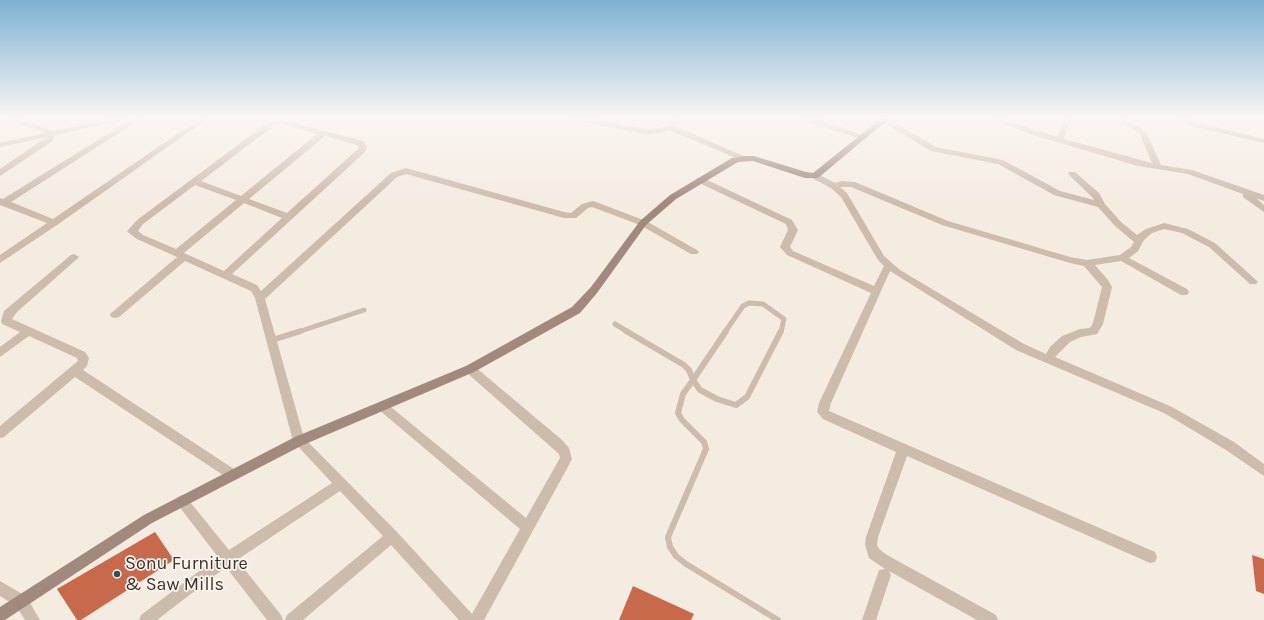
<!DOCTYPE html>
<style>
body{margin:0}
canvas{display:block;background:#f4ebe1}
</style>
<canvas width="1264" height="620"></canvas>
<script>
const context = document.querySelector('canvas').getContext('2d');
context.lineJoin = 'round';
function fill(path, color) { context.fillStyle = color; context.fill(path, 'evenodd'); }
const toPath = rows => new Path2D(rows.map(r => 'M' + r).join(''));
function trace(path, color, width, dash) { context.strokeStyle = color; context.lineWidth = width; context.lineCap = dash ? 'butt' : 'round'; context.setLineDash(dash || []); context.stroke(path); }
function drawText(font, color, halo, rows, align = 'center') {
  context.font = font + ' Karla,sans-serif'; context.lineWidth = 3.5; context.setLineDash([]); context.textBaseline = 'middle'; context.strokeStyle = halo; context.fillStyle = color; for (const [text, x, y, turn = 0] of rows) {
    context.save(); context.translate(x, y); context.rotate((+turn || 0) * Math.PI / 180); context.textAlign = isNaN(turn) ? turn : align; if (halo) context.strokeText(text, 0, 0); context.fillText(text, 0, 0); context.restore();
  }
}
const building = toPath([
 [155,532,174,560,81,620,77,620,57,589],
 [1252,555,1264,559,1264,594,1256,591],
 [633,586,694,614,691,620,619,620]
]);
const laneFar1 = toPath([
 [569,117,648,132,662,130,672,126],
 [615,324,628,332],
 [298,332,364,310],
 [725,332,743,306,749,303,763,304,784,319,781,332]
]);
const lane = toPath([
 [626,331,684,365,689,370,693,380],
 [272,340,301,331],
 [693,380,700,390,717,399,736,405,747,397,781,331],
 [693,380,683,394,678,413,682,420,704,442,706,449,668,537,670,547,676,556,686,564,778,620],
 [693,380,726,331]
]);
const street = toPath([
 [4,117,14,117,54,131,120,117,132,117,128,119,55,135,53,141,0,176,0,169,47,137,0,147,0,143,44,133,4,117],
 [135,117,144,117,11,202,53,219,202,117,210,117,57,225,0,263,0,255,47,223,0,205,0,198,3,199,135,117],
 [672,117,680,117,676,126,677,127,748,158,747,160,741,160,671,131,668,126,672,117],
 [792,117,806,117,815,118,868,137,864,139,861,139,792,117],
 [870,117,881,117,888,118,936,147,1003,160,1060,191,1094,200,1092,197,1068,174,1069,172,1075,172,1099,193,1105,204,1121,222,1137,235,1146,229,1164,223,1188,229,1215,243,1256,280,1258,282,1256,284,1250,284,1209,247,1182,233,1164,229,1152,233,1144,240,1138,251,1129,258,1187,289,1189,292,1187,295,1181,295,1121,261,1095,265,1108,280,1112,287,1103,324,1097,334,1081,337,1070,342,1055,357,1172,407,1234,442,1264,464,1264,476,1226,450,1164,413,1016,350,890,271,831,403,829,411,1155,552,1157,557,1155,562,1150,563,907,456,878,537,877,545,879,549,887,555,996,615,998,620,977,620,889,571,891,575,876,620,862,620,879,570,885,569,869,558,865,545,866,537,896,452,823,419,817,412,819,403,871,293,787,255,780,247,788,230,786,224,697,182,697,178,703,178,792,220,798,230,790,247,793,251,874,286,884,266,878,260,841,197,831,188,812,178,812,174,818,174,835,183,842,181,855,182,948,221,1070,257,1087,260,1120,255,1131,247,1134,242,1115,226,1098,207,1054,195,998,164,931,151,882,122,870,117],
 [840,187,851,187,942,225,1070,263,1084,266,1102,287,1093,323,1090,328,1080,329,1062,336,1050,347,1046,354,1024,344,900,270,884,256,847,193,840,187],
 [987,117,997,117,1057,137,1064,117,1072,117,1064,139,1152,163,1140,134,1118,121,1119,119,1125,119,1146,131,1161,165,1192,170,1264,195,1264,201,1256,198,1264,205,1264,212,1243,197,1243,194,1188,174,1138,166,1030,134,987,117],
 [1173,117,1182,117,1196,122,1264,139,1264,143,1190,126,1173,117],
 [283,120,363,141,367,146,365,152,232,274,257,285,261,291,391,173,406,168,564,212,571,213,582,204,593,201,596,202,646,221,697,250,699,252,697,254,691,254,640,225,592,207,588,208,576,218,564,218,406,174,397,177,265,299,304,438,397,532,472,614,520,529,378,409,376,406,378,403,382,401,386,403,526,518,560,458,559,454,466,372,465,369,466,366,470,365,474,366,562,440,569,448,572,459,570,463,484,620,459,620,391,545,303,620,285,620,287,615,383,536,340,491,237,560,281,615,283,620,267,620,226,567,157,620,139,620,141,615,218,557,178,505,176,501,178,497,182,495,186,497,229,550,332,483,293,441,255,298,251,291,185,261,119,317,115,318,111,317,110,314,177,257,137,239,129,233,127,231,129,229,137,220,270,121,283,120],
 [283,124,317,134,241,196,201,181,275,125,283,124],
 [325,136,357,145,359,146,358,149,287,213,249,199,325,136],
 [195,185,236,200,176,249,143,235,138,231,143,224,195,185],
 [244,203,282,218,224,271,184,253,244,203],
 [74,254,79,257,77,259,17,312,12,319,85,352,89,358,87,366,83,370,237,471,239,475,237,479,233,480,229,479,75,377,4,437,0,438,0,426,78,361,77,358,29,336,0,357,0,347,20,332,2,324,1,321,4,311,71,255,74,254],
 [0,581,26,596,40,620,25,620,16,606,0,596,0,581]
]);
const secondary = toPath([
 [883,117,891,117,818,178,805,178,753,161,738,162,676,199,646,225,597,293,580,313,474,372,303,445,152,523,5,620,0,620,0,607,144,515,295,437,466,366,572,307,591,287,640,221,670,195,732,158,744,156,754,156,806,172,813,173,883,117]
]);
const markers = [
 [117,574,4,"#1f5a5e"]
];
const nearPoinames = [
 ["Sonu Furniture",125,564],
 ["& Saw Mills",125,585]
];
fill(building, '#c8694b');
trace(laneFar1, '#cdbbac', 5);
trace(lane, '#cdbbac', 6);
fill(street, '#cdbbac');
fill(secondary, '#a18a7d');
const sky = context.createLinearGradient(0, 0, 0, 203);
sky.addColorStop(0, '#7eb2d2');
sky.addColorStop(0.58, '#faf6f2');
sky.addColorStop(1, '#faf6f200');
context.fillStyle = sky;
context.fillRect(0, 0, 1264, 203);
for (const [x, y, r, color] of markers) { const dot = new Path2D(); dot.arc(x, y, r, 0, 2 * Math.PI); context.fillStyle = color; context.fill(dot); trace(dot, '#fbf5ee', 1.5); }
drawText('18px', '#3b302b', '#fbf5ee', nearPoinames, 'left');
</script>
